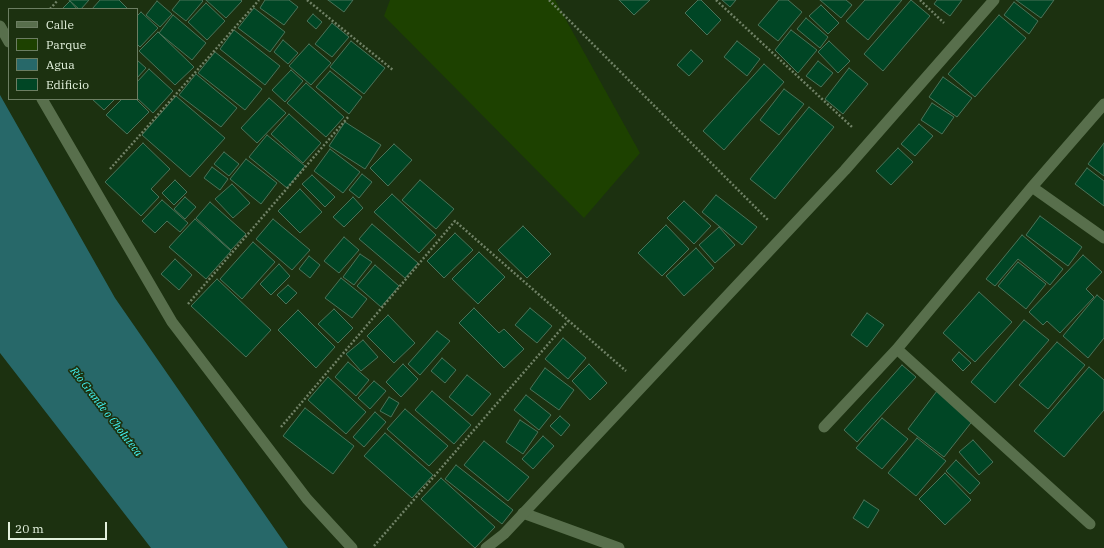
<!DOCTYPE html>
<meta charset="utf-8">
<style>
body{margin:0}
#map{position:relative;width:1104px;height:548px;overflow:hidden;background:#1c3110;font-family:"IBM Plex Serif",serif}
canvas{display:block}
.legend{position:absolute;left:8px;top:8px;width:130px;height:92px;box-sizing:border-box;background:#1c3110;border:1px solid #6c7e62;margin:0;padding:5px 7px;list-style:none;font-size:12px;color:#e3f1dd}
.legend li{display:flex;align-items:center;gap:8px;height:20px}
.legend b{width:20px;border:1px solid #6c7e62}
.scale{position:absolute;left:8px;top:522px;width:99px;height:18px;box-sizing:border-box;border:2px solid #e3f1dd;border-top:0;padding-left:5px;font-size:12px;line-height:14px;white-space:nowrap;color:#e3f1dd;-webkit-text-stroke:3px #1c3110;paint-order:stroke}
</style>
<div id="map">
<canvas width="1104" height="548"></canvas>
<ul class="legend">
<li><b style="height:5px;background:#586f4c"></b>Calle</li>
<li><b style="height:11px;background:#1d4100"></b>Parque</li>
<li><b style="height:11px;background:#276869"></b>Agua</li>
<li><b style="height:11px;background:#004625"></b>Edificio</li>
</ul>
<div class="scale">20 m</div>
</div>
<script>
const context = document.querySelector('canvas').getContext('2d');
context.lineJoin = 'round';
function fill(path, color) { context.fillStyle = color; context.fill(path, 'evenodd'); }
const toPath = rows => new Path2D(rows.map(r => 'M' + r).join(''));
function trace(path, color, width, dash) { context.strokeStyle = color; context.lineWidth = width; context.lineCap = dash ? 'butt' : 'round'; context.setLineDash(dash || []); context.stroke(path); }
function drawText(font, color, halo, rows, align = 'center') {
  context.font = font + ' "IBM Plex Serif",serif'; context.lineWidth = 3.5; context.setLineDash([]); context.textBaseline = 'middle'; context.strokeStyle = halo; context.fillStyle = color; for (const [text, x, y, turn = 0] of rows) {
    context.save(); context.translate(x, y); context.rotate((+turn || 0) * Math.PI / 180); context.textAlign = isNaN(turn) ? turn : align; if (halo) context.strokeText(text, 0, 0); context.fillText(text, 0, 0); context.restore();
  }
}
const green = toPath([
 [390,0,555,0,640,153,584,218,384,16]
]);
const water = toPath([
 [0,95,115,298,288,548,151,548,0,353]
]);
const building = toPath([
 [69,0,89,0,81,9,79,9,69,0],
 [100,0,119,0,127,8,126,9,92,9,100,0],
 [180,0,202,0,203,1,186,21,172,10,180,0],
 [206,0,241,0,242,1,226,18,206,0],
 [265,0,289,0,298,7,284,25,260,8,265,0],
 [328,0,353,0,344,12,328,0],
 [619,0,650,0,634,15,619,0],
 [698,0,701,0,721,20,707,35,685,13,698,0],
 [722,0,736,0,730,7,722,0],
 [779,0,788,0,802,12,778,41,758,25,779,0],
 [820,0,846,0,852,5,841,18,820,0],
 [865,0,902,0,868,40,846,21,865,0],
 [911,0,930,16,883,71,864,54,911,0],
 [937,0,962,0,950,16,934,4,937,0],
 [1016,0,1054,0,1041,18,1016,0],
 [70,1,77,9,62,9,70,1],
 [157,1,172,14,160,27,146,15,157,1],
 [1014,2,1038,21,1029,34,1004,15,1014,2],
 [206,3,225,21,207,40,188,22,206,3],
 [821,5,839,23,828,34,809,16,821,5],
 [254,8,285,32,270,52,238,28,254,8],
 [141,12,158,28,140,47,137,44,137,16,141,12],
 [313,14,322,22,316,29,307,21,313,14],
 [173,15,206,43,192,60,159,33,173,15],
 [999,15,1026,38,975,97,948,74,999,15],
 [806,18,828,37,820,48,797,29,806,18],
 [332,23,349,37,332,57,315,44,332,23],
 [234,30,280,66,265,85,220,49,234,30],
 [791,30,817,50,798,73,775,50,791,30],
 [158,32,194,67,175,85,139,51,158,32],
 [283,40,298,53,288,64,274,52,283,40],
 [351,41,385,68,364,94,330,67,351,41],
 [737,41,760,59,747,76,724,57,737,41],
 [829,41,850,61,838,73,818,52,829,41],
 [309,44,331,63,311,85,289,66,309,44],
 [691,50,703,61,689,76,677,65,691,50],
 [215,52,262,89,245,110,198,73,215,52],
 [137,60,146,68,137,78,137,60],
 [818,61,833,73,821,87,806,76,818,61],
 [764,64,784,82,724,150,703,131,764,64],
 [849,68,868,84,843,114,825,99,849,68],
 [149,69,173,91,153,113,137,98,137,82,149,69],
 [291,70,303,81,285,102,272,90,291,70],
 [330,71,362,97,349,114,316,87,330,71],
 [196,74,237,108,221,127,179,95,196,74],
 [943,77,972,98,957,117,929,97,943,77],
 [306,83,344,117,326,137,287,103,306,83],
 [784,89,804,104,779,135,760,120,784,89],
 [176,96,225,138,190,177,142,135,176,96],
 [269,98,286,113,257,143,241,128,269,98],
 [92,99,115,99,104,110,92,99],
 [122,99,136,99,149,112,127,134,106,115,122,99],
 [932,103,954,117,942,134,921,120,932,103],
 [809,107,834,127,775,199,750,179,809,107],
 [289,114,321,143,303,163,271,134,289,114],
 [345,122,381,145,365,169,329,146,345,122],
 [919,124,933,136,915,156,901,144,919,124],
 [267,135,305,166,287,188,249,157,267,135],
 [143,143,170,169,151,189,159,197,141,216,105,182,143,143],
 [1104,143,1104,176,1088,164,1104,143],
 [394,144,412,160,388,186,370,168,394,144],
 [898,148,913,162,891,185,876,171,898,148],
 [330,149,360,172,343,193,314,171,330,149],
 [224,152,239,164,229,176,214,164,224,152],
 [246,159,277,183,261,204,230,179,246,159],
 [212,167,228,179,220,190,204,178,212,167],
 [1087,168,1104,181,1104,206,1075,184,1087,168],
 [362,174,372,182,359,198,349,190,362,174],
 [312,175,335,197,325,207,302,184,312,175],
 [175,180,187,192,174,205,162,193,175,180],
 [420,180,454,209,436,229,402,200,420,180],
 [232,184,250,203,233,218,215,199,232,184],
 [300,189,322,212,300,233,278,211,300,189],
 [392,194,436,235,419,253,374,212,392,194],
 [716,195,757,227,742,245,702,212,716,195],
 [185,197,196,207,185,219,174,209,185,197],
 [353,197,363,208,344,227,333,217,353,197],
 [162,200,188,223,180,232,167,221,155,233,142,221,162,200],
 [684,201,711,226,694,244,667,218,684,201],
 [210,202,246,234,231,250,196,218,210,202],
 [1040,216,1082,247,1068,266,1026,235,1040,216],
 [195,219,231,251,206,279,169,247,195,219],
 [273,219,310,250,292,270,256,239,273,219],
 [372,224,418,263,405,278,359,239,372,224],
 [666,225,689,249,662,276,638,253,666,225],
 [523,226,551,254,527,278,498,250,523,226],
 [719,227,735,245,715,263,699,245,719,227],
 [455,233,473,250,444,278,427,261,455,233],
 [1022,235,1063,269,1050,285,1018,259,995,286,986,279,1022,235],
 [344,237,359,250,339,273,324,261,344,237],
 [253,242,275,262,242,299,220,279,253,242],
 [696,248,714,268,684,296,666,276,696,248],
 [479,252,505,277,478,304,452,279,479,252],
 [360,254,372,262,354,285,343,277,360,254],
 [1083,255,1102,272,1086,289,1094,297,1060,333,1047,321,1043,325,1029,312,1083,255],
 [309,256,320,265,310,278,299,269,309,256],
 [175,259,192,275,179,290,161,274,175,259],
 [1018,262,1046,284,1026,309,998,286,1018,262],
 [279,264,290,276,271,295,260,284,279,264],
 [375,265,399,286,381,307,357,286,375,265],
 [341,278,367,299,352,318,325,298,341,278],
 [217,279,271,330,246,357,191,306,217,279],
 [288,285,297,293,286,304,277,295,288,285],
 [979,292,1012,322,975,362,943,333,979,292],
 [1097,295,1104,301,1104,338,1088,358,1063,336,1097,295],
 [474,308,499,333,504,329,524,349,504,368,459,323,474,308],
 [530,308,552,326,537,343,515,325,530,308],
 [334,309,353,328,338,343,318,324,334,309],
 [298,310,335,347,316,368,278,330,298,310],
 [867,313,884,325,867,347,851,335,867,313],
 [388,315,415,343,394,363,367,336,388,315],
 [1024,320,1049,340,995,403,971,382,1024,320],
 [437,331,450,341,420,375,408,364,437,331],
 [563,338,586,358,568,379,545,359,563,338],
 [363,340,378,357,361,371,346,354,363,340],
 [1057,342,1085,365,1048,409,1019,385,1057,342],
 [959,352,971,363,963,371,952,360,959,352],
 [442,358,456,370,445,383,431,371,442,358],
 [348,362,369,380,356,396,335,377,348,362],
 [403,364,418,379,401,397,386,382,403,364],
 [589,364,607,383,590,400,572,381,589,364],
 [902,365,916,377,857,442,844,430,902,365],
 [1089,367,1104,380,1104,410,1064,457,1034,431,1089,367],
 [545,368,574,390,559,410,530,389,545,368],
 [467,375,491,394,472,416,449,397,467,375],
 [328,377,366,412,346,434,308,400,328,377],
 [374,381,386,391,370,409,358,398,374,381],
 [432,391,471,425,454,444,415,410,432,391],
 [937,391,974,419,944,457,908,429,937,391],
 [526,395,551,415,539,430,514,410,526,395],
 [389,397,399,403,391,417,380,411,389,397],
 [305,408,354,446,333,474,283,436,305,408],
 [405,409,448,446,429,466,387,429,405,409],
 [375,412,386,422,364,447,353,437,375,412],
 [560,416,570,425,561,436,550,426,560,416],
 [882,418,908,439,882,469,856,448,882,418],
 [520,420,538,432,523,454,506,442,520,420],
 [385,433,433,475,412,498,364,456,385,433],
 [543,436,554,446,533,469,522,459,543,436],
 [917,438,946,461,916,496,888,473,917,438],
 [973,440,993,462,979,475,959,452,973,440],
 [484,441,529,477,508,501,464,465,484,441],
 [956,460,980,483,970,494,946,471,956,460],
 [456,465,513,510,502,524,445,479,456,465],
 [945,473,971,500,945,525,919,499,945,473],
 [441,478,495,527,475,548,421,499,441,478],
 [864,500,879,510,868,528,853,518,864,500]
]);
const path = toPath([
 [307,0,393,70],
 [549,0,768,220],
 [716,0,852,127],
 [920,0,944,23],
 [50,9,58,0],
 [110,169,259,0],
 [188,304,349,116],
 [281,427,455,221,626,371],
 [374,546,568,321]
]);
const service = toPath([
 [523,513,619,548]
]);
const minor = toPath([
 [0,26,9,42],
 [42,99,172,322,307,499,352,548],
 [1032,187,1104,238],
 [897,349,1090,524],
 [824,427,897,349,1032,187,1104,104],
 [486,548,504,534,845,170,994,0]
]);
const waterNames = [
 ["Río Grande o Choluteca",106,412,52]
];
fill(green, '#1d4100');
fill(water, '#276869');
fill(building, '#004625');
trace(building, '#4b7359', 1);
trace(path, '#708266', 2.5, [2, 2]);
trace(service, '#586f4c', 11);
trace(minor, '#586f4c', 11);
drawText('italic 11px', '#42f6f7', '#1c3110', waterNames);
</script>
